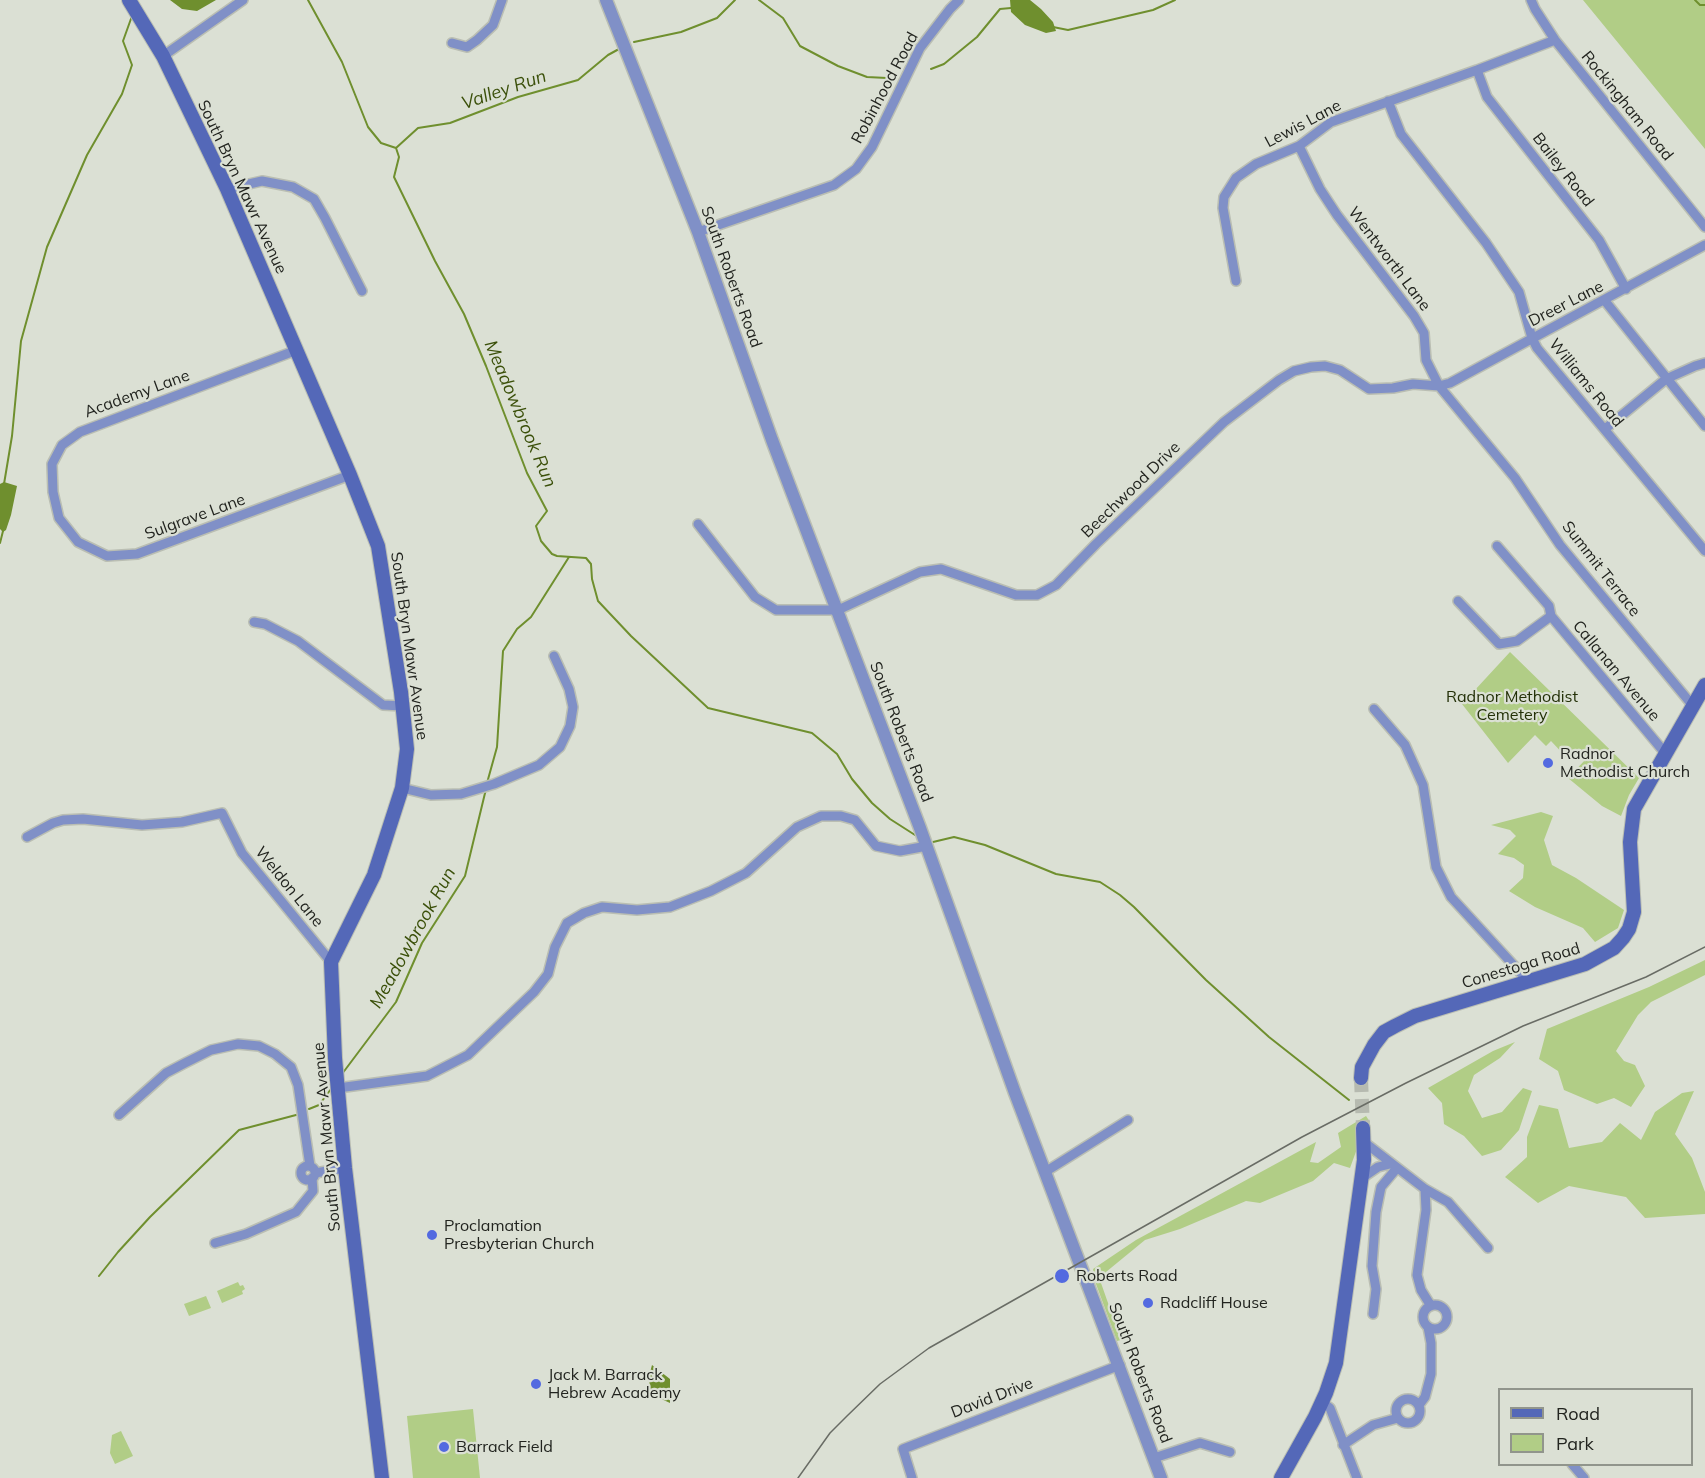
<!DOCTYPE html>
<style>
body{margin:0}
#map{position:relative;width:1705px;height:1478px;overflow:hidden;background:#dbe0d4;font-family:Mulish,sans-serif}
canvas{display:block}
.legend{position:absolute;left:1498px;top:1388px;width:195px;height:78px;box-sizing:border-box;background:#dbe0d4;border:2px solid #91958c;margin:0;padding:8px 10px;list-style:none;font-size:18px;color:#22241f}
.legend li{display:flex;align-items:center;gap:12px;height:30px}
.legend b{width:30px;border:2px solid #91958c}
</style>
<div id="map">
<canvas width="1705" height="1478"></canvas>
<ul class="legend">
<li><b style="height:8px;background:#5468b8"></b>Road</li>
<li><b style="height:16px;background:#b1cd86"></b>Park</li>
</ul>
</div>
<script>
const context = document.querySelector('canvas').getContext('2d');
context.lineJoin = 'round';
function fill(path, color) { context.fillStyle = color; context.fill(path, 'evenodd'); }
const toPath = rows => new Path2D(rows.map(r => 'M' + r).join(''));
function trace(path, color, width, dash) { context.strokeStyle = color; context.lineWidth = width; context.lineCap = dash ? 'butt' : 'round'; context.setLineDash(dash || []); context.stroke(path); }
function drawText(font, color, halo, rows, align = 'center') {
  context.font = font + ' Mulish,sans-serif'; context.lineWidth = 4.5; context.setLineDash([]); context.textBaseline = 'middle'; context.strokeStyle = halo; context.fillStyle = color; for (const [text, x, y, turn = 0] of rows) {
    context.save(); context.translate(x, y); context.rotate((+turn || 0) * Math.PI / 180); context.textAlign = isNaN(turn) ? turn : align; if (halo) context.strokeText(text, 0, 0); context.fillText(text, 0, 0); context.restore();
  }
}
const green = toPath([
 [1583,0,1705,0,1705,149],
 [1510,652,1639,778,1629,795,1621,816,1602,806,1568,778,1585,760,1574,750,1566,757,1551,741,1546,746,1535,735,1508,763,1462,704],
 [1541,812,1553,816,1544,840,1552,865,1576,878,1624,910,1618,928,1595,942,1583,928,1535,907,1509,891,1523,878,1524,865,1514,858,1498,854,1516,836,1510,830,1491,825],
 [1705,960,1705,975,1651,1002,1638,1015,1616,1051,1624,1061,1635,1065,1645,1086,1631,1107,1614,1098,1597,1104,1564,1090,1558,1071,1539,1059,1547,1029,1649,987],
 [1515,1042,1500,1058,1474,1075,1468,1091,1482,1118,1502,1112,1523,1088,1532,1091,1519,1130,1501,1150,1482,1156,1464,1136,1444,1124,1442,1103,1428,1088,1493,1051],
 [1694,1091,1675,1134,1692,1158,1705,1192,1705,1214,1645,1218,1626,1197,1569,1186,1538,1203,1505,1177,1527,1157,1527,1137,1539,1105,1558,1109,1569,1148,1602,1142,1620,1123,1641,1140,1655,1112,1682,1093],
 [1366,1116,1370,1122,1357,1130,1358,1146,1350,1168,1334,1163,1313,1181,1260,1203,1246,1201,1180,1229,1145,1240,1106,1272,1101,1283,1121,1340,1117,1341,1096,1284,1093,1269,1136,1240,1316,1142,1310,1162,1318,1163,1341,1147,1338,1133],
 [238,1282,240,1286,243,1285,245,1289,242,1291,243,1294,222,1303,217,1291],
 [206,1296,211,1308,189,1316,184,1304],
 [473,1409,480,1478,413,1478,407,1416],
 [121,1431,133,1456,115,1464,110,1453,112,1435]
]);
const water = toPath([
 [170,0,216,0,197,11,182,9],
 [1010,0,1030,0,1041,9,1053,22,1056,31,1046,33,1025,25,1011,12],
 [4,482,17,486,11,515,6,530,3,532,0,529,0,484],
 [652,1365,670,1379,670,1403,657,1397,650,1388,649,1376]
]);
const stream = toPath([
 [308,0,342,62,368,127,381,143,396,148,399,157,394,177,435,261,464,314,486,366,527,473,547,511,536,526,541,541,552,554,557,556,586,558,591,564,592,579,598,601,631,636,708,708,812,733,837,754,852,779,872,803,890,819,915,835],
 [759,0,783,18,800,46,838,66,867,77,887,78],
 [1695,0,1700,5,1705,5],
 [1053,27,1068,30,1153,10,1175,0],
 [634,42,681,32,717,18,735,0],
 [931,69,944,64,977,37,1000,9,1011,8],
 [396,148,418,128,450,123,518,97,578,80,608,55,619,49],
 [4,484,12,436,21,341,47,247,87,155,122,94,132,65,123,41,132,16],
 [0,543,3,531],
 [487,783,497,747,503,651,517,629,531,617,569,557],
 [933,842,954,837,985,845,1056,874,1100,882,1120,895,1134,907,1206,980,1269,1037,1349,1100],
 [342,1074,396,1002,422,943,465,876,486,789],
 [309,1109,319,1105,331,1089],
 [99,1276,118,1252,150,1217,239,1130,296,1115]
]);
const secondaryTunnel = toPath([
 [1361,1078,1363,1128]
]);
const minor = toPath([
 [1531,0,1535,9,1555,40,1705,227],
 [452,43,467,47,477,40,493,25,502,0],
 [163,56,243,0],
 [1477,70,1487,97,1599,240,1626,289],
 [1388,101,1401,134,1486,243,1519,292,1532,338,1537,348,1705,551],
 [1299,146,1320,189,1337,215,1414,316,1424,333,1426,360,1439,386,1515,478,1560,545,1693,706],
 [227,189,262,181,293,187,314,199,325,218,362,291],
 [698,232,834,185,856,169,872,147,920,48,950,9,959,0],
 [1236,281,1223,208,1224,197,1236,178,1256,164,1299,146,1331,122,1477,70,1555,40],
 [1605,301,1705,426],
 [297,350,80,432,62,445,52,464,53,492,59,518,78,542,107,556,137,554,350,475],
 [1605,429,1666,379,1695,366,1705,363],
 [698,524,755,597,776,610,838,610,920,572,941,569,1016,595,1037,595,1056,585,1096,544,1224,422,1279,380,1294,371,1311,367,1325,366,1340,370,1369,389,1393,388,1413,384,1439,386,1450,383,1705,245],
 [1497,546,1549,606,1551,616],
 [1458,601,1499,644,1517,641,1551,616,1665,753],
 [254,622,265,624,298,641,383,705,402,706],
 [1374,709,1405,745,1423,785,1436,867,1451,897,1529,982],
 [402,788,431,795,461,794,494,784,539,765,560,747,570,726,573,707,569,689,554,656],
 [27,837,53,823,63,820,83,819,142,825,182,822,222,813,242,853,331,962],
 [338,1088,427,1076,468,1055,534,992,548,974,555,947,567,923,584,913,602,907,637,910,670,907,711,891,746,873,797,827,821,816,841,816,855,820,876,846,900,851,927,846],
 [119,1115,166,1073,185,1063,211,1050,238,1044,259,1046,275,1054,291,1067,298,1085,310,1166],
 [1364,1142,1425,1189,1448,1202,1488,1248],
 '301 1173a7 7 0 1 1 14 0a7 7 0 1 1-14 0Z',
 [1045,1172,1128,1120],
 [315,1173,345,1168],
 [1362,1178,1378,1167,1390,1164],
 [1425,1189,1426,1210,1417,1275,1421,1290,1431,1306],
 [215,1243,246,1234,296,1212,313,1191,312,1178],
 '1423 1317a12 12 0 1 1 24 0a12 12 0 1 1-24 0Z',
 [1373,1314,1376,1289,1372,1266,1376,1212,1381,1187,1397,1168],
 '1396 1411a12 12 0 1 1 24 0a12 12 0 1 1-24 0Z',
 [1322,1402,1330,1408,1357,1478],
 [1419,1405,1425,1397,1431,1374,1431,1343,1428,1327],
 [1343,1445,1373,1425,1398,1418],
 [1154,1458,1200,1443,1230,1452],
 [1572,1464,1584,1478],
 [912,1478,903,1449,1120,1365]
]);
const tertiary = toPath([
 [606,0,698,232,772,440,920,828,1015,1093,1161,1478]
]);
const secondary = toPath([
 [129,0,163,56,227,189,350,475,378,546,401,692,407,749,402,788,374,875,331,962,335,1058,345,1168,382,1478],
 [1361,1078,1362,1067,1374,1045,1384,1032,1395,1026,1415,1016,1585,964,1614,948,1623,938,1629,929,1634,912,1630,842,1634,809,1705,685],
 [1281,1478,1315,1417,1326,1393,1336,1363,1364,1160,1363,1128]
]);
const tram = toPath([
 [798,1478,830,1433,847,1416,880,1384,929,1348,1302,1137,1406,1083,1523,1026,1646,977,1705,947]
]);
const markers = [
 [1548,763,6,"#536ae0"],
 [432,1235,6,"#536ae0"],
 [1062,1276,8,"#536ae0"],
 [1148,1303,6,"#536ae0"],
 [536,1384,6,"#536ae0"],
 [444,1447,6,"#536ae0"]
];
const streetNames = [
 ["Robinhood Road",885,88,-62],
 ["Rockingham Road",1627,106,51],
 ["Lewis Lane",1303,124,-28],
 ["Bailey Road",1563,170,52],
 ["South Bryn Mawr Avenue",242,187,65],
 ["Wentworth Lane",1389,259,53],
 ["South Roberts Road",731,277,70],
 ["Dreer Lane",1566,304,-27],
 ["Williams Road",1586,383,51],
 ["Academy Lane",137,394,-20],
 ["Beechwood Drive",1131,490,-44],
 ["Sulgrave Lane",195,517,-20],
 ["Summit Terrace",1601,569,52],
 ["South Bryn Mawr Avenue",409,646,82],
 ["Callanan Avenue",1616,671,50],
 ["South Roberts Road",901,732,69],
 ["Weldon Lane",289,887,51],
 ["Conestoga Road",1521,966,-17],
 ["South Bryn Mawr Avenue",327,1137,-95],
 ["South Roberts Road",1140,1373,69],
 ["David Drive",992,1398,-21]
];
const parkNames = [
 ["Radnor Methodist",1512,697],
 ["Cemetery",1512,715]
];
const poiNames = [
 ["Radnor",1560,754],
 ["Methodist Church",1560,772],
 ["Proclamation",444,1226],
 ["Presbyterian Church",444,1244],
 ["Roberts Road",1076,1276],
 ["Radcliff House",1160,1303],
 ["Jack M. Barrack",548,1375],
 ["Hebrew Academy",548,1393],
 ["Barrack Field",456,1447]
];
const waterNames = [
 ["Valley Run",504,90,-19],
 ["Meadowbrook Run",520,414,67],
 ["Meadowbrook Run",413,938,-61]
];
fill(green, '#b1cd86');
fill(water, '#6f8f2e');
trace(stream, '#6f8f2e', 2);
trace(secondaryTunnel, '#b6bab0', 14, [14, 7]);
trace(minor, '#babeb3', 12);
trace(tertiary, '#babeb3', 15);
trace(secondary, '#babeb3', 16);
trace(minor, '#8090c7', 9);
trace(tertiary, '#8090c7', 12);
trace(secondary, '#5468b8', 14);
trace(tram, '#696c65', 1.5);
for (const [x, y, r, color] of markers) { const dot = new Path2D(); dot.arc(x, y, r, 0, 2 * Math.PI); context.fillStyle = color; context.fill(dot); trace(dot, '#dbe0d4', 2); }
drawText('16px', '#22241f', '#dbe0d4', streetNames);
drawText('16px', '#233007', '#dbe0d4', parkNames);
drawText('16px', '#22241f', '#dbe0d4', poiNames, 'left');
drawText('italic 18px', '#3b500a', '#dbe0d4', waterNames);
</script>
